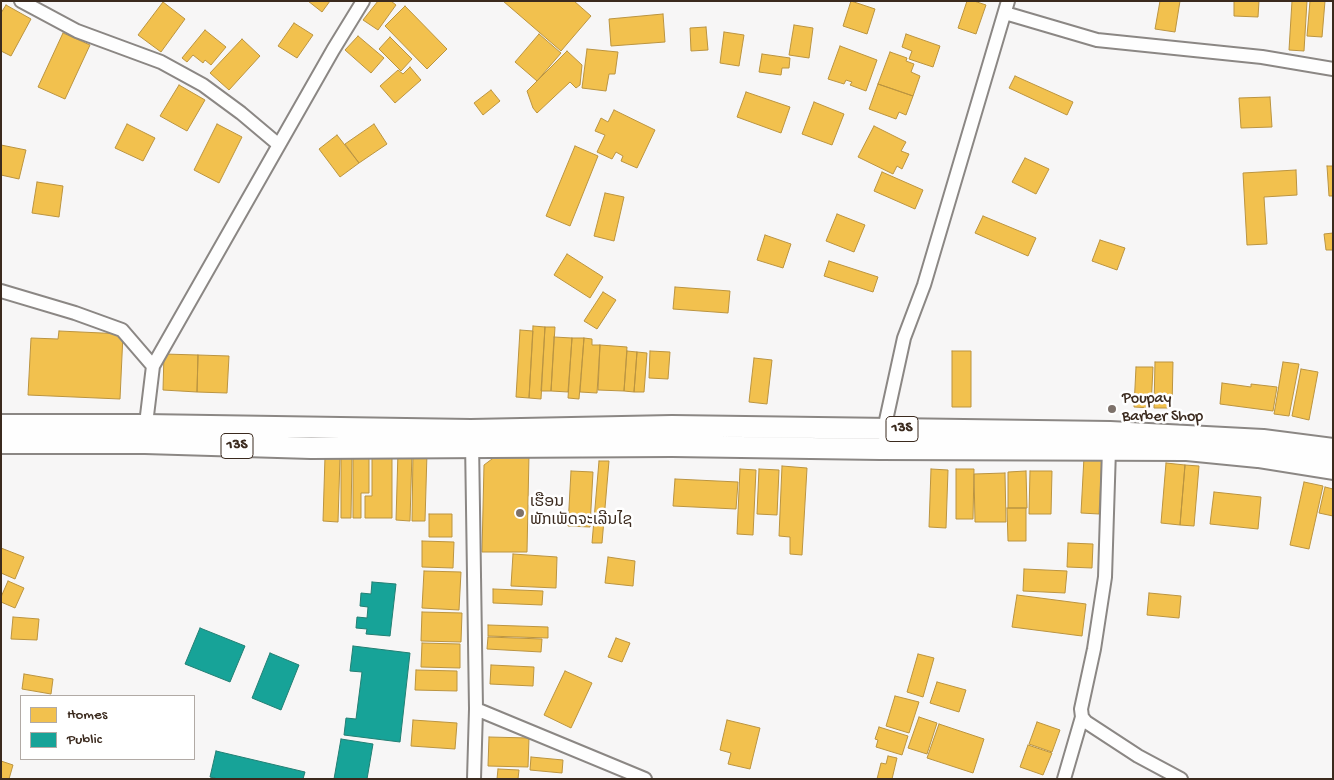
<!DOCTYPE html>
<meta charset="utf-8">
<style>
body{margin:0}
#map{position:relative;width:1334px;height:780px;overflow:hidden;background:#f7f6f6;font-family:"Gochi Hand",sans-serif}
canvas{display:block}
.frame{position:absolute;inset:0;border:2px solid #3b2a1e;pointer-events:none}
.legend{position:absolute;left:20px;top:695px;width:175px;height:65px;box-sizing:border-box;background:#fff;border:1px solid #b1aaa5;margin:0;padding:6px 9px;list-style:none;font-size:15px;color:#3b2a1e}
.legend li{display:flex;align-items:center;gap:10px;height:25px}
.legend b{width:25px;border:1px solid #b1aaa5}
</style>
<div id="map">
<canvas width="1334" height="780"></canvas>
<div class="frame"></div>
<ul class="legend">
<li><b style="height:14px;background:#f2c14e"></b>Homes</li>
<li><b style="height:14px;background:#17a398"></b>Public</li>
</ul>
</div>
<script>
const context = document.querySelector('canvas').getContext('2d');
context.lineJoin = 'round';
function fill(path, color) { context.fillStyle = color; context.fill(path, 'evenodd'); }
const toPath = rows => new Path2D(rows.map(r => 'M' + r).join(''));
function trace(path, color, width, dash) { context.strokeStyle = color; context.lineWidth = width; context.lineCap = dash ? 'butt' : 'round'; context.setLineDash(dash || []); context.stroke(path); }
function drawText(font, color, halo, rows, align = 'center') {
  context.font = font + ' "Gochi Hand","Noto Sans Lao",sans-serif'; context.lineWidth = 5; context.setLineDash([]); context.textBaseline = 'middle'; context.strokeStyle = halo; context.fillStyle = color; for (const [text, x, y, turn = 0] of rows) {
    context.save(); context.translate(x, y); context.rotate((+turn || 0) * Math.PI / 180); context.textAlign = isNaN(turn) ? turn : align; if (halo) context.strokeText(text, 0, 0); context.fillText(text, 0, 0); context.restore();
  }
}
const homes = toPath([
 [308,1,330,1,322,12,308,1],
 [378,1,391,1,396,5,378,30,363,20,378,1],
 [503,1,574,1,591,16,561,51,503,1],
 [851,1,875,9,867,34,843,26,851,1],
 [967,1,974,1,986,5,976,34,958,28,967,1],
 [1160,1,1180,1,1175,32,1155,29,1160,1],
 [1234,1,1259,1,1258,17,1234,16,1234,1],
 [1292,1,1307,1,1304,51,1289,50,1292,1],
 [1310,1,1325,1,1322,37,1307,36,1310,1],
 [163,2,185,19,161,52,138,35,163,2],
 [6,5,31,19,11,56,1,51,1,13,6,5],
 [405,6,447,49,427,69,385,26,405,6],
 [663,14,665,42,611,46,609,19,663,14],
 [294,23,313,35,297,58,278,46,294,23],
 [794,25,813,28,809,58,789,55,794,25],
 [706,27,708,50,691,51,690,28,706,27],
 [205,30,226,47,211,65,205,60,203,63,193,55,187,62,182,58,205,30],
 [724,32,744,35,739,66,720,63,724,32],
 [63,33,90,45,65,99,38,87,63,33],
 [539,34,561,53,537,81,515,62,539,34],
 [906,34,940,46,933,67,909,59,912,51,902,47,906,34],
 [358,36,384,58,371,73,345,50,358,36],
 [390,37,412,59,401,71,379,49,390,37],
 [242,39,260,56,229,90,210,73,242,39],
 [840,46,877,60,866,91,850,85,852,82,846,80,844,84,828,79,840,46],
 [587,49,618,52,615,74,609,74,606,91,582,88,587,49],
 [567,51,582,65,580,85,576,88,570,82,537,113,533,108,527,91,567,51],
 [890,52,907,58,906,61,914,64,911,72,920,76,913,96,878,84,890,52],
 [762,54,790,58,789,68,782,68,781,75,759,72,762,54],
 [410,67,421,80,395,103,380,86,398,70,403,74,410,67],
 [1015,76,1073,102,1067,115,1009,88,1015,76],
 [878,84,913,96,906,115,899,112,896,119,869,109,878,84],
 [179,85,205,100,187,131,160,116,179,85],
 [491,90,500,101,483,115,474,103,491,90],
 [746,92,790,107,781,133,737,117,746,92],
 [1270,97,1272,127,1241,128,1239,98,1270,97],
 [814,102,844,114,832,145,802,134,814,102],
 [614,110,655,130,637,168,621,161,623,156,616,152,612,159,597,152,605,135,595,131,601,118,608,122,614,110],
 [127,124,155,138,143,161,115,148,127,124],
 [217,124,242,137,219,183,194,170,217,124],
 [374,124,387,144,359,163,345,144,374,124],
 [874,126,906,142,901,151,909,154,902,169,897,166,893,174,858,157,874,126],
 [337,135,359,163,340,177,319,149,337,135],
 [1,145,26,150,19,179,1,175,1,145],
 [575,146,598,156,570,226,546,216,575,146],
 [1025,158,1049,169,1036,194,1012,182,1025,158],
 [1327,166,1333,166,1333,196,1329,196,1327,166],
 [1296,170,1297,195,1264,197,1267,244,1247,245,1243,173,1296,170],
 [882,172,923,190,915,209,874,191,882,172],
 [37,182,63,186,59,217,32,213,37,182],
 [605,193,624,197,614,241,594,236,605,193],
 [837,214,865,225,854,252,826,241,837,214],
 [983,216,1036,238,1028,256,975,233,983,216],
 [1333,233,1333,250,1326,250,1324,234,1333,233],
 [765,235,791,244,783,268,757,260,765,235],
 [1100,240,1125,248,1117,270,1092,261,1100,240],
 [567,254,603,277,590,298,554,275,567,254],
 [829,261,878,277,873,292,824,276,829,261],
 [675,287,730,291,728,313,673,309,675,287],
 [603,292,616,300,597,329,584,321,603,292],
 [533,326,545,327,541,399,529,398,533,326],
 [545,327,555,327,551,391,541,391,545,327],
 [520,330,533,331,529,398,516,397,520,330],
 [59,331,123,334,120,399,28,395,31,338,58,339,59,331],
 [554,337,572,338,568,392,551,391,554,337],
 [572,338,584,338,579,399,568,398,572,338],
 [584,338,592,339,592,345,600,345,597,393,580,392,584,338],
 [600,345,627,347,624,391,598,390,600,345],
 [627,351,637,352,634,392,624,391,627,351],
 [650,351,670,352,668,379,649,378,650,351],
 [952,351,971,351,971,407,952,407,952,351],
 [637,352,647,353,644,392,634,392,637,352],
 [164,354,198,355,197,392,163,390,164,354],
 [198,355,229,356,227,393,197,392,198,355],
 [754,358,772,360,767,404,749,402,754,358],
 [1155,362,1173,362,1172,408,1154,408,1155,362],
 [1283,362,1299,364,1289,416,1274,414,1283,362],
 [1136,367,1153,367,1151,408,1134,407,1136,367],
 [1301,369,1318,372,1309,420,1292,416,1301,369],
 [1222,383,1251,387,1251,384,1277,387,1273,411,1220,404,1222,383],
 [398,452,412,452,410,521,396,520,398,452],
 [413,452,427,453,425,521,412,521,413,452],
 [500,453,529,454,527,552,482,552,484,465,500,453],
 [341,454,352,454,351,518,341,518,341,454],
 [353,455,369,455,369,493,361,493,361,518,353,518,353,455],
 [372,455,392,455,392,518,365,518,365,496,372,496,372,455],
 [325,457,340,457,338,522,323,521,325,457],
 [1084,457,1102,458,1099,514,1081,513,1084,457],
 [599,461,609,461,602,543,592,543,599,461],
 [1166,463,1185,465,1180,525,1161,523,1166,463],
 [1185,465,1199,466,1194,526,1180,525,1185,465],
 [782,466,807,468,802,555,790,554,790,537,779,536,782,466],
 [740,469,756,470,753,535,737,534,740,469],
 [759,469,779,470,777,515,757,514,759,469],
 [931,469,948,470,946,528,929,527,931,469],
 [956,469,974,469,973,519,956,519,956,469],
 [571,471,593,472,590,527,568,526,571,471],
 [1026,471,1027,508,1008,508,1008,472,1026,471],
 [1030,471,1052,471,1051,514,1029,514,1030,471],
 [1005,473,1006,522,975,522,974,474,1005,473],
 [675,479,738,482,736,509,673,506,675,479],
 [1304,482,1323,486,1309,549,1290,545,1304,482],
 [1325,487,1333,489,1333,516,1319,513,1325,487],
 [1214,492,1261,497,1258,529,1210,524,1214,492],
 [1007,508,1026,508,1026,541,1008,541,1007,508],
 [429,514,452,514,452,537,429,537,429,514],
 [422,541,454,542,453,568,422,567,422,541],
 [1068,543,1093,544,1092,568,1067,567,1068,543],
 [1,548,24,557,15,579,1,573,1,548],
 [513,554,557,557,556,588,511,586,513,554],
 [608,557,635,561,633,586,605,583,608,557],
 [1024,569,1067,571,1065,593,1023,591,1024,569],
 [424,571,461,572,459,610,422,608,424,571],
 [8,581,24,588,15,608,1,602,1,597,8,581],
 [493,589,543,591,542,605,493,603,493,589],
 [1149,593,1181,596,1179,618,1147,615,1149,593],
 [1017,595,1086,604,1082,636,1012,627,1017,595],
 [422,612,462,613,461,642,421,641,422,612],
 [13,617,39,619,37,640,11,639,13,617],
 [488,625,548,627,548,638,488,636,488,625],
 [488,637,542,639,541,652,487,649,488,637],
 [616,638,630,643,622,662,608,657,616,638],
 [422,643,460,644,460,668,421,667,422,643],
 [918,654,934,658,923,697,907,692,918,654],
 [491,665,534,667,533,686,490,684,491,665],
 [416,670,457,671,457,691,415,690,416,670],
 [565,671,592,683,571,728,544,715,565,671],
 [24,674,53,679,51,694,22,689,24,674],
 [937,682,966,690,959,712,930,703,937,682],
 [895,696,919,702,909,733,886,726,895,696],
 [919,717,937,723,927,754,908,748,919,717],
 [413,720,457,723,455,749,411,746,413,720],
 [727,720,760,728,750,769,728,764,731,753,720,750,727,720],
 [1037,722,1060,730,1052,752,1029,744,1037,722],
 [939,724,984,739,973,773,927,758,939,724],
 [879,727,908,736,902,755,876,747,878,740,875,739,879,727],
 [489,737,529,738,528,767,488,766,489,737],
 [1028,745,1052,753,1043,775,1020,767,1028,745],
 [888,756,897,758,892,779,877,779,881,763,886,764,888,756],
 [531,757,563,760,562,773,530,770,531,757],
 [1,761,13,765,9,779,1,779,1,761],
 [498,769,519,770,518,779,497,779,498,769]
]);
const public = toPath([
 [372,582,396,584,390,636,366,634,367,629,356,628,357,617,367,618,368,607,360,606,361,593,371,594,372,582],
 [200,628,245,646,230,682,185,664,200,628],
 [353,646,410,653,400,742,344,735,346,718,356,719,362,672,350,671,353,646],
 [270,653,299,665,281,710,252,698,270,653],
 [341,739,373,744,367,779,334,779,341,739],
 [216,751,305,772,303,779,218,779,210,777,216,751]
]);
const minor = toPath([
 [21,1,77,31,161,62,203,85,241,113,279,145],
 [1005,13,1097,40,1262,57,1333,69],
 [1,291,75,313,122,330,153,366],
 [145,432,153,366,333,50,363,1],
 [883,434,904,338,924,285,1008,1],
 [472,441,476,709,474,779],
 [476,709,645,779],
 [1082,717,1086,722,1138,756,1181,779],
 [1064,779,1082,717,1081,709,1094,649,1105,577,1109,449]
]);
const trunk = toPath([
 [1,425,145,425,471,430,672,426,1110,432,1263,440,1333,449],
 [1,443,145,443,311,448,672,446,880,449,1187,450,1258,457,1333,469]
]);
const markers = [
 [1112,409,5,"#7d716a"],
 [520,513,5,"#7d716a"]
];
const shields = [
 [902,429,32],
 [237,446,32]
];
const shieldNames = [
 ["13S",902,429],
 ["13S",237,446]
];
const poiNames = [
 ["Poupay",1122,400],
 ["Barber Shop",1122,418],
 ["ເຮືອນ",530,504],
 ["ພັກເພັດຈະເລີນໄຊ",530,522]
];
fill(homes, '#f2c14e');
trace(homes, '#bb9440', 1);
fill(public, '#17a398');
trace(public, '#227f73', 1);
trace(minor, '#8b8784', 16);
trace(trunk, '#8b8784', 24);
trace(minor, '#fefefe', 12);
trace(trunk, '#fefefe', 20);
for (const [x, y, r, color] of markers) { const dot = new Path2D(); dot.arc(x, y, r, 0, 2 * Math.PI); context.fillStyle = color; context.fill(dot); trace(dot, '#fff', 2); }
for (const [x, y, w] of shields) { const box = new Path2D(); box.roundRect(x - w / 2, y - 12.5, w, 25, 4); context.fillStyle = '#fff'; context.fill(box); trace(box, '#3b2a1e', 1); }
drawText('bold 15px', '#3b2a1e', null, shieldNames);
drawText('16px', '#3b2a1e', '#fff', poiNames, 'left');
</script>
